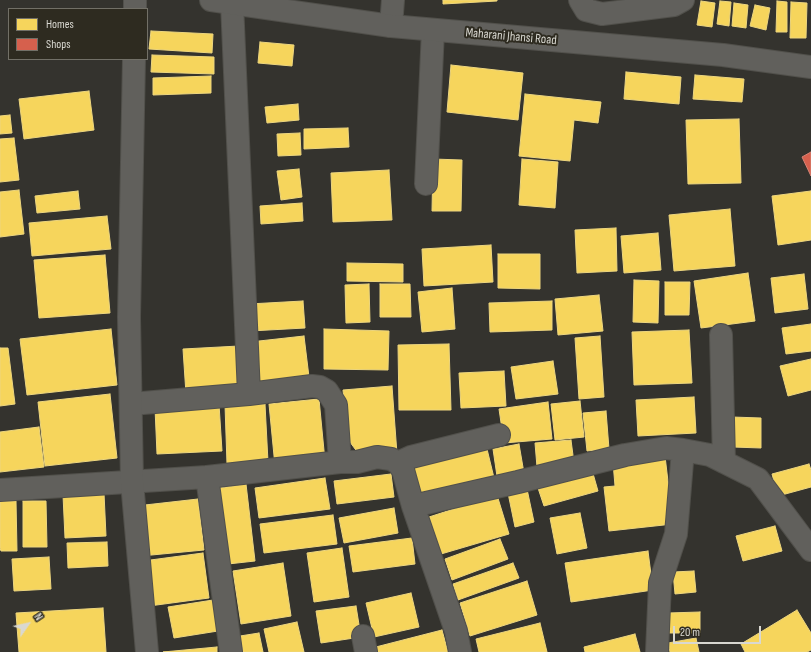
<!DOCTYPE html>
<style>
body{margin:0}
#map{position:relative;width:811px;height:652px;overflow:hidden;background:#34332e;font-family:"Sofia Sans Condensed",sans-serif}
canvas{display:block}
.legend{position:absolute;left:8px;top:8px;width:140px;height:52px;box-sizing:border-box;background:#2e2b20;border:1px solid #727067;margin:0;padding:5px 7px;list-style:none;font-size:12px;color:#d9d8d1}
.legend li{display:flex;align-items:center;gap:8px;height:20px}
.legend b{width:20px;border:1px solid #727067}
.north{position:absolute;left:8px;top:604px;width:40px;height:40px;-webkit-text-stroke:3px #2e2b20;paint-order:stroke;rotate:56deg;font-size:11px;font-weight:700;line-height:16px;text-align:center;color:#d9d8d1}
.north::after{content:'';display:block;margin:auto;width:14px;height:18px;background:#d9d8d1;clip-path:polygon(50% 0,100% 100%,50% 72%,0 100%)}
.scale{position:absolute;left:673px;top:626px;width:88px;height:18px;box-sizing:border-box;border:2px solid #d9d8d1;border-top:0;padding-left:5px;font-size:12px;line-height:14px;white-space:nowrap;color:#d9d8d1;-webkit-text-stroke:3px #2e2b20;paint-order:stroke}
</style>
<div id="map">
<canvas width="811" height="652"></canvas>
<ul class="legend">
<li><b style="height:11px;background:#f6d55c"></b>Homes</li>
<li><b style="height:11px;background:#d6604d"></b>Shops</li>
</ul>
<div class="north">N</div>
<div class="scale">20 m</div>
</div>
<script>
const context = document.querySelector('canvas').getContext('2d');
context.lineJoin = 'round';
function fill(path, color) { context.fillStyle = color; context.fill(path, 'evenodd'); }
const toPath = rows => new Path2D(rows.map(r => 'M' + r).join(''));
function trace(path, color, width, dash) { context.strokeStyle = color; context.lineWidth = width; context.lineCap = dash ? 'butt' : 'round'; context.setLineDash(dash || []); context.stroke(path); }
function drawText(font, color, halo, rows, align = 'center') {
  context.font = font + ' "Sofia Sans Condensed",sans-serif'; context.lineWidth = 4; context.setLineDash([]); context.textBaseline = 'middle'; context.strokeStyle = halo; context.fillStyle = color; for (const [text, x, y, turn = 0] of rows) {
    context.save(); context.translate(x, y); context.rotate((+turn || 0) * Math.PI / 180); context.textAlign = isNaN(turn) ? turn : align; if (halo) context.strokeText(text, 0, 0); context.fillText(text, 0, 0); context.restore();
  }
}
const homes = toPath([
 [443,0,497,0,497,1,443,4,443,0],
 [701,1,715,3,712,27,697,25,701,1],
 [720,1,731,2,729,26,717,24,720,1],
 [777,1,787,2,787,32,776,32,777,1],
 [791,2,807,3,806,38,790,38,791,2],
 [734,3,748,5,746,28,732,26,734,3],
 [755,5,770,8,766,30,750,26,755,5],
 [151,31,213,34,212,53,149,49,151,31],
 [260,42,294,45,292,66,258,63,260,42],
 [152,55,214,57,214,74,151,72,152,55],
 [451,65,523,73,518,120,447,112,451,65],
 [626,72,681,77,679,104,624,99,626,72],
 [695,75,744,79,742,102,693,99,695,75],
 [211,76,211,93,153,95,153,78,211,76],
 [89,91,94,130,24,139,19,99,89,91],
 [525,94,601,102,598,123,574,120,570,161,519,156,525,94],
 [298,104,299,120,267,123,265,107,298,104],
 [10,115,12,133,0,134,0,116,10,115],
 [739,119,741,183,688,184,686,120,739,119],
 [348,128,349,147,304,149,304,129,348,128],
 [300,133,301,155,278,156,277,134,300,133],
 [14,138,19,180,0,182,0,139,14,138],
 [433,159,462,160,461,211,432,211,433,159],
 [522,159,558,162,555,208,519,205,522,159],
 [299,169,302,197,281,200,277,171,299,169],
 [389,170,392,220,333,222,331,173,389,170],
 [19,190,24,234,0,237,0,192,19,190],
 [78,191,80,209,37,213,35,196,78,191],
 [811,191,811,240,778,245,772,196,811,191],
 [302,203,303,221,261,224,260,206,302,203],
 [730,209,735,266,674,271,669,215,730,209],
 [107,216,111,249,32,256,29,223,107,216],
 [616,228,617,271,577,273,575,230,616,228],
 [658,233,661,270,624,273,621,236,658,233],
 [491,245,493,282,424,286,422,249,491,245],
 [498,254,540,254,540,289,498,288,498,254],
 [105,255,110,313,39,318,34,260,105,255],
 [347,263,403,264,403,282,347,281,347,263],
 [748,273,755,321,701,328,694,281,748,273],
 [804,274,808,309,775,313,771,278,804,274],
 [634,280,659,281,658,323,633,322,634,280],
 [665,282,690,282,689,315,665,315,665,282],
 [369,284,370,322,346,323,345,285,369,284],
 [380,284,410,284,411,317,380,317,380,284],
 [452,288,455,329,422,332,418,292,452,288],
 [599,295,603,331,558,335,555,299,599,295],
 [303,301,305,328,250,331,249,304,303,301],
 [552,301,552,330,490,332,489,303,552,301],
 [811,324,811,351,786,354,782,328,811,324],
 [111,329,117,385,27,395,20,339,111,329],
 [324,329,389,331,388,370,324,369,324,329],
 [689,330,692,383,634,385,632,332,689,330],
 [304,336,309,377,254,383,250,342,304,336],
 [600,336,604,397,579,399,575,338,600,336],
 [449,344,451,410,399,410,398,345,449,344],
 [239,346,242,391,186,394,183,349,239,346],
 [0,348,8,348,15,404,0,406,0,348],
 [811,359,811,390,788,396,780,366,811,359],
 [553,361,558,394,516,399,511,367,553,361],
 [504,371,506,406,461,408,459,373,504,371],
 [392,386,397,454,361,457,347,438,343,390,392,386],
 [110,394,117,458,45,466,38,402,110,394],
 [694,397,696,433,638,436,636,400,694,397],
 [319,399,325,461,275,466,269,404,319,399],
 [580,401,584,437,555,440,551,404,580,401],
 [548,402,552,439,504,443,499,409,548,402],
 [219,404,222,451,157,454,155,408,219,404],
 [265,404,268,462,227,464,225,405,265,404],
 [606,411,609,449,587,451,583,413,606,411],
 [732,417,761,418,761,448,733,447,732,417],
 [39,427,44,467,0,472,0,432,39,427],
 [571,440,574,463,537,467,535,443,571,440],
 [519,444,525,479,498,483,493,449,519,444],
 [487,449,495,482,420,498,412,464,487,449],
 [665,456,673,524,609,531,604,487,615,486,613,462,665,456],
 [809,464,811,470,811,487,778,496,772,474,809,464],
 [592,470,598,491,544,506,537,485,592,470],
 [391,474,394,497,337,504,334,481,391,474],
 [325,478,330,509,259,518,255,488,325,478],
 [246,484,255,561,228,564,219,488,246,484],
 [527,489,534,522,515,527,508,493,527,489],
 [104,493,106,536,65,538,63,495,104,493],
 [497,495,509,534,441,554,429,517,497,495],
 [198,499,204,550,141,556,136,506,198,499],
 [0,501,16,501,17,551,1,551,0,548,0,501],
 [23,501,46,501,47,547,23,547,23,501],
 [394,508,398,533,344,543,339,518,394,508],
 [580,513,587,548,557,554,550,518,580,513],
 [333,515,337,544,264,553,260,524,333,515],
 [775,526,782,551,743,561,736,536,775,526],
 [412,538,415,564,353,572,349,546,412,538],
 [500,539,508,559,452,580,445,559,500,539],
 [107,542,108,566,68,568,67,543,107,542],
 [342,548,349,597,314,602,307,553,342,548],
 [648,551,653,590,571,602,565,563,648,551],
 [203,553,209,598,149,606,143,561,203,553],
 [49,557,51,589,14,591,12,559,49,557],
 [283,563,291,616,241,624,233,571,283,563],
 [513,563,519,578,458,600,453,584,513,563],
 [694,571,696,592,675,594,673,572,694,571],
 [527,581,537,615,470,636,460,603,527,581],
 [411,593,419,627,374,637,366,603,411,593],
 [213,600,218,631,174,638,168,607,213,600],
 [356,606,361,637,321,643,316,611,356,606],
 [103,608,106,652,19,652,16,613,103,608],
 [797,610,811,633,811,650,807,652,745,652,741,644,797,610],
 [700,612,700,633,668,633,668,613,700,612],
 [297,622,304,652,269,652,264,629,297,622],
 [540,623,547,652,479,652,476,639,540,623],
 [442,630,448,652,369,652,368,649,442,630],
 [259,633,263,652,243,652,240,636,259,633],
 [635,634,640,652,585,652,584,647,635,634],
 [696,638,699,652,670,652,668,643,696,638],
 [217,647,217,652,163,652,217,647]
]);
const shops = toPath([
 [811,152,811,176,802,157,811,152]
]);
const minor = toPath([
 [580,0,586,10,602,14,674,5,683,0],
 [232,3,249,394],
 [391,26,393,0],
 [426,184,433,30],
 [721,335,724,462],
 [131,404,249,394,312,386,320,387,327,391,336,405,340,462,357,462,377,457,391,459,398,463,403,470,413,506,456,631,460,652],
 [398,463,411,457,499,435],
 [207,477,231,652],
 [0,490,207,477,340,462],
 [413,506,518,482,625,455,666,448,683,450,710,455,758,479,811,550],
 [363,636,366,652],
 [657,652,660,583,676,534,683,450]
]);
const tertiary = toPath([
 [211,0,391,26,723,55,811,67],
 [135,9,135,0],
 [134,59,129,317,132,482,147,652]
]);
const streetNames = [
 ["Maharani Jhansi Road",511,37,5]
];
fill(homes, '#f6d55c');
trace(homes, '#edd67f', 1);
fill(shops, '#d6604d');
trace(shops, '#d78475', 1);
trace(minor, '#51504b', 24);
trace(tertiary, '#51504b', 24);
trace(minor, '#61605c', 22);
trace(tertiary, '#61605c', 22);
drawText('13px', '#d9d8d1', '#2e2b20', streetNames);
</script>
